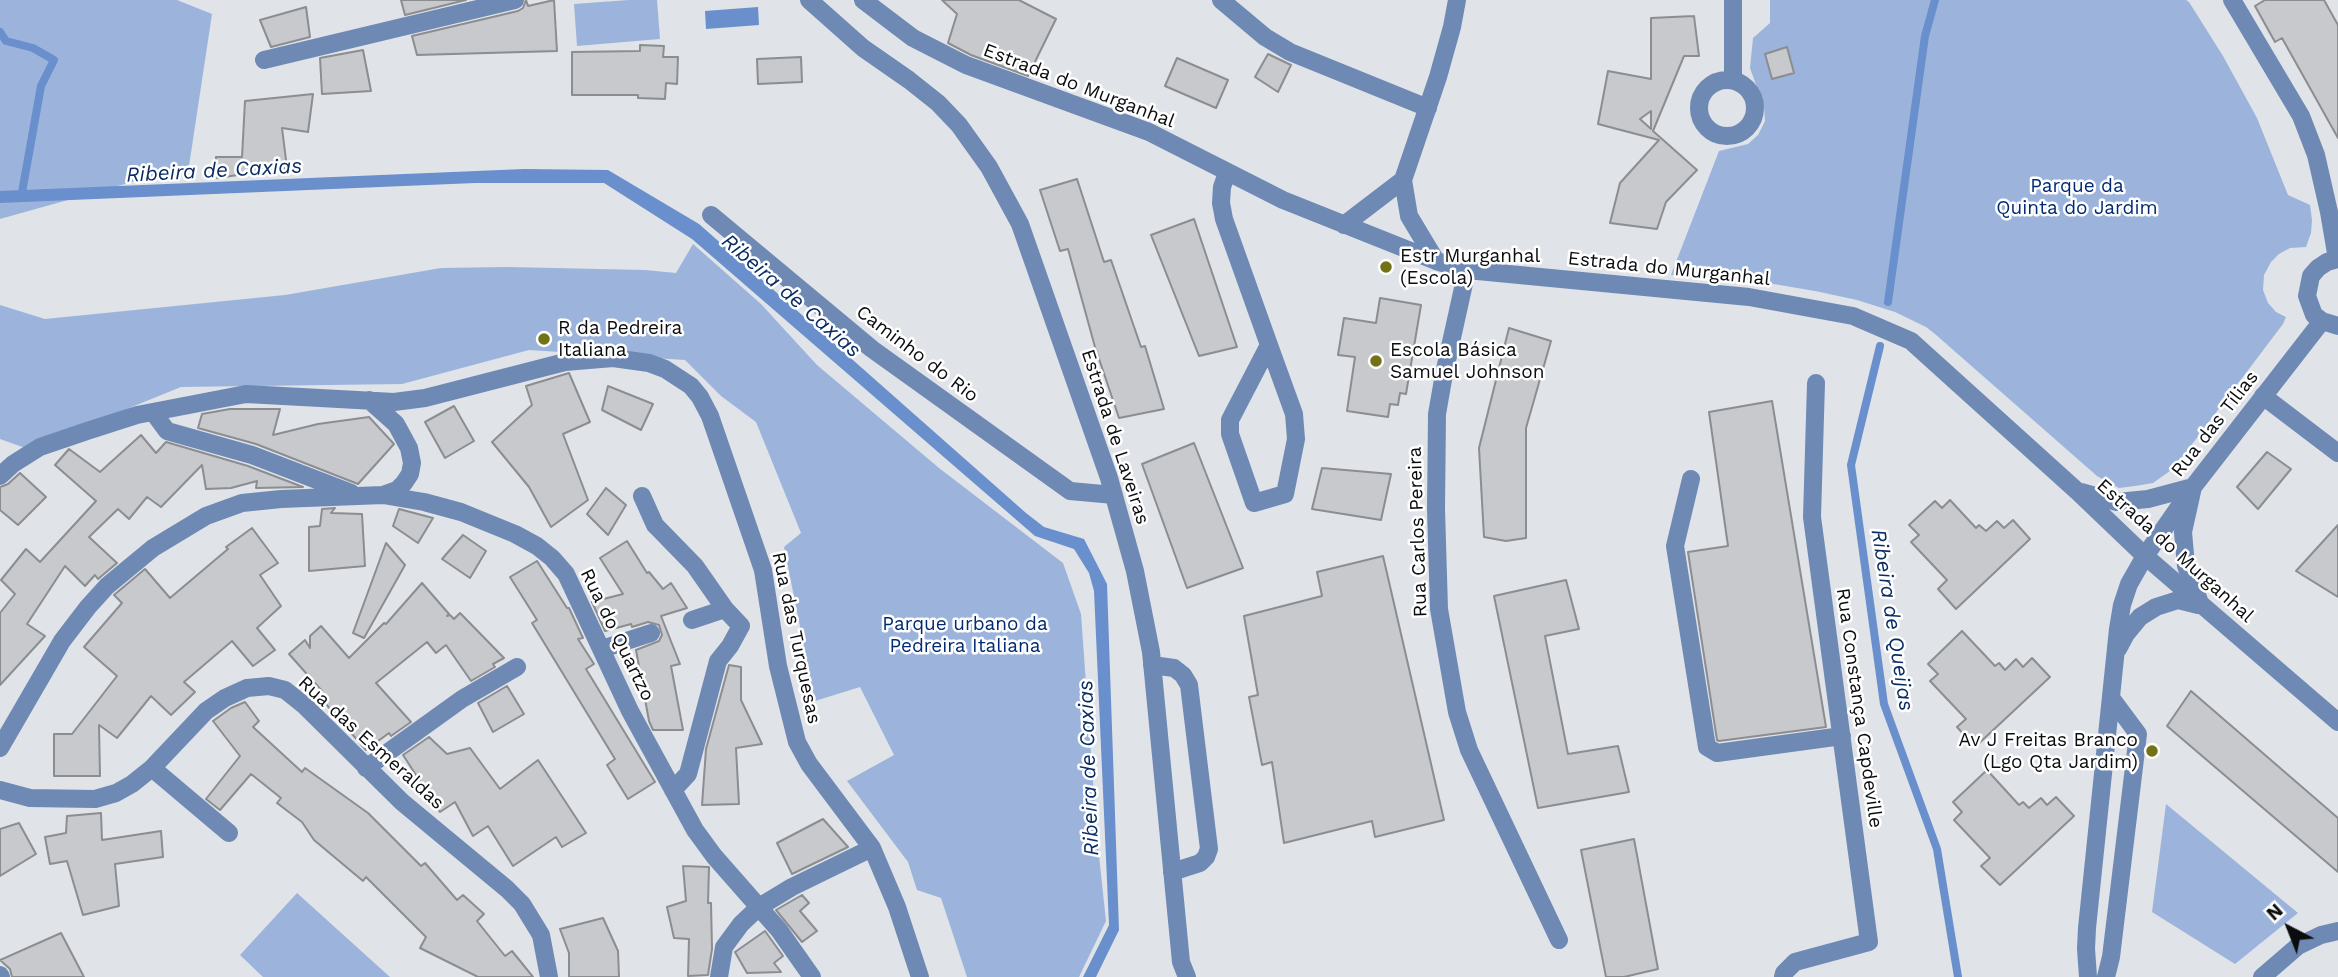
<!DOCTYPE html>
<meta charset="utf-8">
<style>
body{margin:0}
#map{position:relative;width:2338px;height:977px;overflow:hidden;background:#e0e3e7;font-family:"Work Sans",sans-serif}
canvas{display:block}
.north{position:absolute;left:2254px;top:893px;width:70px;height:70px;-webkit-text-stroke:5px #fff;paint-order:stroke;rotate:318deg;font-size:19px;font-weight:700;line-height:28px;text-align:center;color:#0b0c0e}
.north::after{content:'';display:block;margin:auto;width:24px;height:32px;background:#0b0c0e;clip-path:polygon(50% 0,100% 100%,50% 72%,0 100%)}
</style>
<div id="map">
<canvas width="2338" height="977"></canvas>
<div class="north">N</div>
</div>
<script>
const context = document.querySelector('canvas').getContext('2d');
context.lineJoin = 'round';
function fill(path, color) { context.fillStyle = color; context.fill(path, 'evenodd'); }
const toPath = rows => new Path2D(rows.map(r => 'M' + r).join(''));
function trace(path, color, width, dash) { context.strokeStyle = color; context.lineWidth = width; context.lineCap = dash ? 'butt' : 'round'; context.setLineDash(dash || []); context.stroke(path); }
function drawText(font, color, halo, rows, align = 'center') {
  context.font = font + ' "Work Sans",sans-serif'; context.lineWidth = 5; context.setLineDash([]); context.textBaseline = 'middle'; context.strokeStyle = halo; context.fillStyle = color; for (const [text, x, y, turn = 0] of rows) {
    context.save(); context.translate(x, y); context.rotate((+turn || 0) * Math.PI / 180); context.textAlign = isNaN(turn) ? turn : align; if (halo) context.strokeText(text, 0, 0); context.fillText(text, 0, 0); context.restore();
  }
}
const green = toPath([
 [0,0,177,0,212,14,189,166,0,219],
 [629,0,657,0,660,39,577,46,574,4],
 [1770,0,2186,0,2189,2,2223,56,2257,118,2288,195,2310,205,2312,220,2311,233,2306,247,2290,248,2279,254,2271,262,2264,275,2263,290,2268,303,2276,312,2286,317,2283,324,2174,468,2153,483,2135,486,2119,488,2097,476,1935,334,1926,327,1895,312,1857,300,1815,291,1750,280,1671,275,1719,151,1748,144,1758,135,1765,121,1764,107,1750,68,1753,38,1770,23],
 [693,244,761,304,817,365,939,468,1063,563,1081,614,1097,837,1106,921,1079,977,967,977,941,898,917,890,908,862,847,781,894,755,860,687,815,701,784,547,801,533,756,422,721,396,685,360,529,350,402,384,181,387,28,449,0,439,0,305,45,319,285,295,441,268,507,267,645,270,676,273],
 [2166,804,2298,913,2235,964,2152,912],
 [297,893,390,977,263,977,240,955]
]);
const water = toPath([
 [758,7,759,25,706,29,705,11],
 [524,169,608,170,699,224,1026,513,1044,527,1084,539,1107,584,1119,930,1096,977,1083,977,1109,925,1094,591,1089,573,1074,549,1035,536,692,239,604,183,475,183,0,203,0,191]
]);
const stream = toPath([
 [0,32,6,41,33,48,54,60,41,86,21,198],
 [1888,302,1925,36,1935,0],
 [1880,346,1851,465,1884,704,1937,849,1958,977]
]);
const building = toPath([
 [401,0,466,0,405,15,401,0],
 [526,0,528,6,554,0,557,51,417,55,412,36,518,11,523,8,526,0],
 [942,0,1019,0,1056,19,1028,76,971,55,948,43,957,14,942,0],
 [2265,0,2324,0,2338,25,2338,138,2282,38,2275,42,2255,6,2265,0],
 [306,7,310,37,271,47,260,20,306,7],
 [1694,16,1699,56,1684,56,1653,131,1697,170,1666,202,1657,229,1610,223,1620,183,1659,140,1598,124,1608,71,1651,79,1651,18,1694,16],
 [1651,111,1651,129,1640,119,1651,111],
 [640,45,664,46,663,57,678,57,677,84,666,83,665,99,638,98,638,95,572,95,572,52,640,51,640,45],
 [1787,47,1794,73,1772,79,1765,54,1787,47],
 [363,50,371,91,322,94,320,58,363,50],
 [1268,54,1291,65,1278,92,1255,77,1268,54],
 [801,57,802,82,758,84,757,59,801,57],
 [1177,58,1228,80,1216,108,1165,86,1177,58],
 [313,94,308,132,282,128,287,168,217,178,216,157,242,157,245,101,313,94],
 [1077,179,1104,262,1111,260,1141,347,1145,346,1164,409,1119,418,1095,347,1068,249,1060,251,1040,190,1077,179],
 [1194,219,1237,347,1199,356,1151,235,1194,219],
 [1380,298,1421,305,1406,394,1400,393,1398,405,1390,404,1388,417,1347,411,1355,357,1338,355,1344,318,1376,323,1380,298],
 [1509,328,1551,341,1526,428,1526,538,1506,541,1484,537,1479,448,1509,328],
 [569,373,590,422,563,434,588,500,551,527,529,487,492,442,532,405,526,386,569,373],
 [608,386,653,404,641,430,602,410,608,386],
 [1772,401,1826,727,1719,741,1717,740,1688,552,1728,546,1709,412,1772,401],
 [454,406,474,441,445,458,425,422,454,406],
 [230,409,280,409,273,435,318,424,369,417,394,444,358,484,256,444,198,428,202,414,230,409],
 [141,435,156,453,166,442,248,466,303,487,256,488,257,481,231,488,206,489,202,465,161,507,147,497,129,519,118,509,89,537,117,563,98,579,95,575,85,586,65,566,27,624,45,636,0,685,0,613,15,594,1,580,26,549,40,562,96,501,55,465,69,449,100,472,141,435],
 [1194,443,1243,568,1187,588,1142,464,1194,443],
 [2267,452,2291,469,2258,509,2237,487,2267,452],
 [1322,468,1391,474,1381,520,1312,509,1322,468],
 [20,473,46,497,18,525,0,510,0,487,8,484,20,473],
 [606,488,626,505,608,535,587,514,606,488],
 [1950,500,1976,528,1979,525,1986,531,1997,521,2004,528,2013,520,2030,539,1956,609,1938,589,1947,580,1911,542,1919,535,1909,525,1935,501,1942,508,1950,500],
 [335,508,331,513,362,514,365,566,309,571,309,527,320,526,322,509,335,508],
 [399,509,433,518,418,543,393,526,399,509],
 [2338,525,2338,597,2296,571,2338,525],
 [252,528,278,563,260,575,281,606,257,628,275,650,253,666,232,641,184,682,195,692,171,715,151,696,117,738,99,725,100,776,54,776,54,734,72,734,117,676,84,647,122,603,114,595,145,569,170,598,228,549,226,547,252,528],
 [463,535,486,551,470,578,442,559,463,535],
 [627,541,647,573,649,572,663,589,671,583,687,608,661,616,680,664,671,666,683,730,653,730,649,721,636,650,659,641,662,635,659,625,648,622,632,627,631,624,605,631,592,602,623,594,600,558,627,541],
 [386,543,405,565,364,638,353,633,386,543],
 [1383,556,1444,820,1375,837,1372,821,1284,843,1272,762,1262,765,1249,697,1258,695,1244,616,1322,596,1317,572,1383,556],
 [537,561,567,608,569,608,583,638,578,639,594,664,586,669,655,782,628,799,607,765,615,759,532,623,537,620,510,577,537,561],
 [1566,580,1579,629,1545,636,1568,754,1618,746,1629,792,1538,808,1494,596,1566,580],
 [422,583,449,614,447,616,450,615,454,619,460,613,504,658,493,664,495,667,471,681,446,645,436,653,427,642,376,683,411,722,391,736,389,733,366,750,318,695,322,691,289,654,305,640,310,648,310,636,321,626,349,658,384,623,386,624,422,583],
 [1962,631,1995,666,1999,663,2005,670,2016,659,2023,667,2032,658,2050,677,1975,747,1957,727,1966,719,1930,681,1938,674,1928,664,1962,631],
 [729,665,741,667,741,700,762,744,736,748,739,804,702,805,706,749,729,665],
 [507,686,524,714,493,732,478,703,507,686],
 [2191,691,2338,818,2338,872,2167,726,2191,691],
 [245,702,259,721,253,727,302,772,305,768,368,813,421,866,425,863,457,900,463,895,484,914,477,921,505,956,512,951,533,977,478,977,420,948,426,937,366,877,363,881,314,840,302,822,277,803,281,798,251,774,220,810,206,799,240,756,213,721,231,708,245,702],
 [429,737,447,754,470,748,500,789,538,760,586,833,562,847,556,837,513,866,488,826,473,836,455,802,440,812,403,755,429,737],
 [1987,770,2019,805,2023,802,2029,808,2041,798,2047,805,2056,797,2074,816,2000,885,1981,866,1990,858,1954,820,1962,812,1953,802,1987,770],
 [101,813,102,840,161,831,163,857,115,864,119,906,83,915,67,861,50,864,45,837,66,833,67,816,101,813],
 [823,819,848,847,792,874,777,843,823,819],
 [19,823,36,854,0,876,0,829,19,823],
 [1634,839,1658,969,1624,977,1606,977,1581,850,1634,839],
 [683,866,709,867,708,903,711,903,712,949,708,975,688,976,689,939,674,938,667,907,686,901,683,866],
 [802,895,809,903,800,911,817,931,802,942,776,910,802,895],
 [603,918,618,951,619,977,569,977,569,953,560,929,603,918],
 [765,931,783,956,774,963,781,972,747,973,735,952,765,931],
 [61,933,84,977,12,977,10,969,0,960,61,933]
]);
const minor = toPath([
 [809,0,863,48,909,80,938,103,959,125,989,167,1020,224,1109,478,1135,571,1151,652,1181,962,1187,977],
 [863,0,913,38,966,65,1149,132,1283,200,1436,261,1467,270,1749,297,1853,316,1911,341,2077,491,2145,556,2338,722],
 [1221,0,1265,37,1290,52,1428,108],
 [2232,0,2301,116,2316,155,2329,212,2337,259],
 [264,60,515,0],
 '1699 108a28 28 0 1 1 56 0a28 28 0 1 1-56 0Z',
 [1733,80,1733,0],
 [1227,173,1222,187,1221,203,1224,219,1269,345],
 [711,215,872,349,1070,491,1114,495],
 [1344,225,1403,180],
 [2338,259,2327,262,2318,268,2311,276,2307,296,2314,315,2322,321,2338,326],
 [1436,261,1409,216,1403,180,1438,77,1452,27,1457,0],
 [1467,270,1444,374,1437,414,1436,509,1439,609,1457,712,1469,750,1559,940],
 [1269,345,1294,414,1296,439,1285,494,1254,503,1230,434,1230,420,1269,345],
 [2263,396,2338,453],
 [369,400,396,424,409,448,412,463,410,474,404,483,397,490,383,495],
 [153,412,167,431,252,455,351,493],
 [0,476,13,464,40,447,87,431,137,415,246,394,394,402,425,398,565,362,613,358,649,363,665,369,691,386,700,397,710,416,763,570,778,666,797,742,809,764,872,848,897,907,920,977],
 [1691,479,1675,546,1707,747,1717,753,1842,736],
 [2081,492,2117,502,2148,499,2193,487,2183,532,2186,566,2200,603],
 [642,496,655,525,695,566,725,609,741,626],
 [692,620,725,609],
 [602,649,651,633],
 [2118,649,2126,634,2140,617,2156,607,2178,600,2198,605],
 [1152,665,1174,668,1183,675,1189,685,1209,849,1206,857,1200,863,1172,872],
 [0,748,62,641,88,607,107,586,153,548,206,516,242,503,281,499,383,495,424,502,461,512,515,534,537,546,552,558,566,574,630,711,695,830,714,856,779,930,812,977],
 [152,768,229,833],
 [366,768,462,699,517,667],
 [0,790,30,798,95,799,116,793,132,784,152,768,206,711,225,698,247,688,269,686,285,690,305,706,402,802,507,889,522,904,541,935,549,977],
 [673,790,688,774,718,661,730,646,741,626],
 [0,975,1,977],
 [719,977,724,947,741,924,759,907,792,887,872,848],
 [1783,977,1784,973,1795,962,1869,942,1812,517,1816,383],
 [2088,977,2086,949,2087,928,2118,629,2122,605,2129,584,2145,556,2193,487,2322,321],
 [2106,977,2111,957,2138,734,2112,699],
 [2262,977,2298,946,2321,935,2338,931]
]);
const markers = [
 [1386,267,7,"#727216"],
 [544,339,7,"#727216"],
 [1376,361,7,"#727216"],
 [2152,751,7,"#727216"]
];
const streetNames = [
 ["Estrada do Murganhal",1079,86,21],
 ["Estrada do Murganhal",1669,269,6],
 ["Caminho do Rio",917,354,37],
 ["Rua das Tílias",2215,424,-52],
 ["Estrada de Laveiras",1115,437,72],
 ["Rua Carlos Pereira",1418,532,-92],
 ["Estrada do Murganhal",2175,551,42],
 ["Rua do Quartzo",617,635,64],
 ["Rua das Turquesas",796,638,78],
 ["Rua Constança Capdeville",1859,708,82],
 ["Rua das Esmeraldas",371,743,42]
];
const parkNames = [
 ["Parque da",2077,186],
 ["Quinta do Jardim",2077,208],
 ["Parque urbano da",965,624],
 ["Pedreira Italiana",965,646]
];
const poiNames = [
 ["Estr Murganhal",1400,256],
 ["(Escola)",1400,278],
 ["R da Pedreira",558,328],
 ["Italiana",558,350],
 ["Escola Básica",1390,350],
 ["Samuel Johnson",1390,372],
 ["Av J Freitas Branco",2138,740,"right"],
 ["(Lgo Qta Jardim)",2138,762,"right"]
];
const waterNames = [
 ["Ribeira de Caxias",214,171,-3],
 ["Ribeira de Caxias",791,296,41],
 ["Ribeira de Queijas",1892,620,81],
 ["Ribeira de Caxias",1089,768,-92]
];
fill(green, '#9cb4dc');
fill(water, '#698fcc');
trace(stream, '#698fcc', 8);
fill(building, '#c7c9cd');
trace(building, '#8b8d91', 2);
trace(minor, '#6e89b4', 18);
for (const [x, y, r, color] of markers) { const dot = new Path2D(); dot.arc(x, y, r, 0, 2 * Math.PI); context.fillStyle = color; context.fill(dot); trace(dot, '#fff', 2.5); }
drawText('19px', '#0b0c0e', '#fff', streetNames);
drawText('19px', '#002b72', '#fff', parkNames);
drawText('19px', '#0b0c0e', '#fff', poiNames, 'left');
drawText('italic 21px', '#092c63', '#fff', waterNames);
</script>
